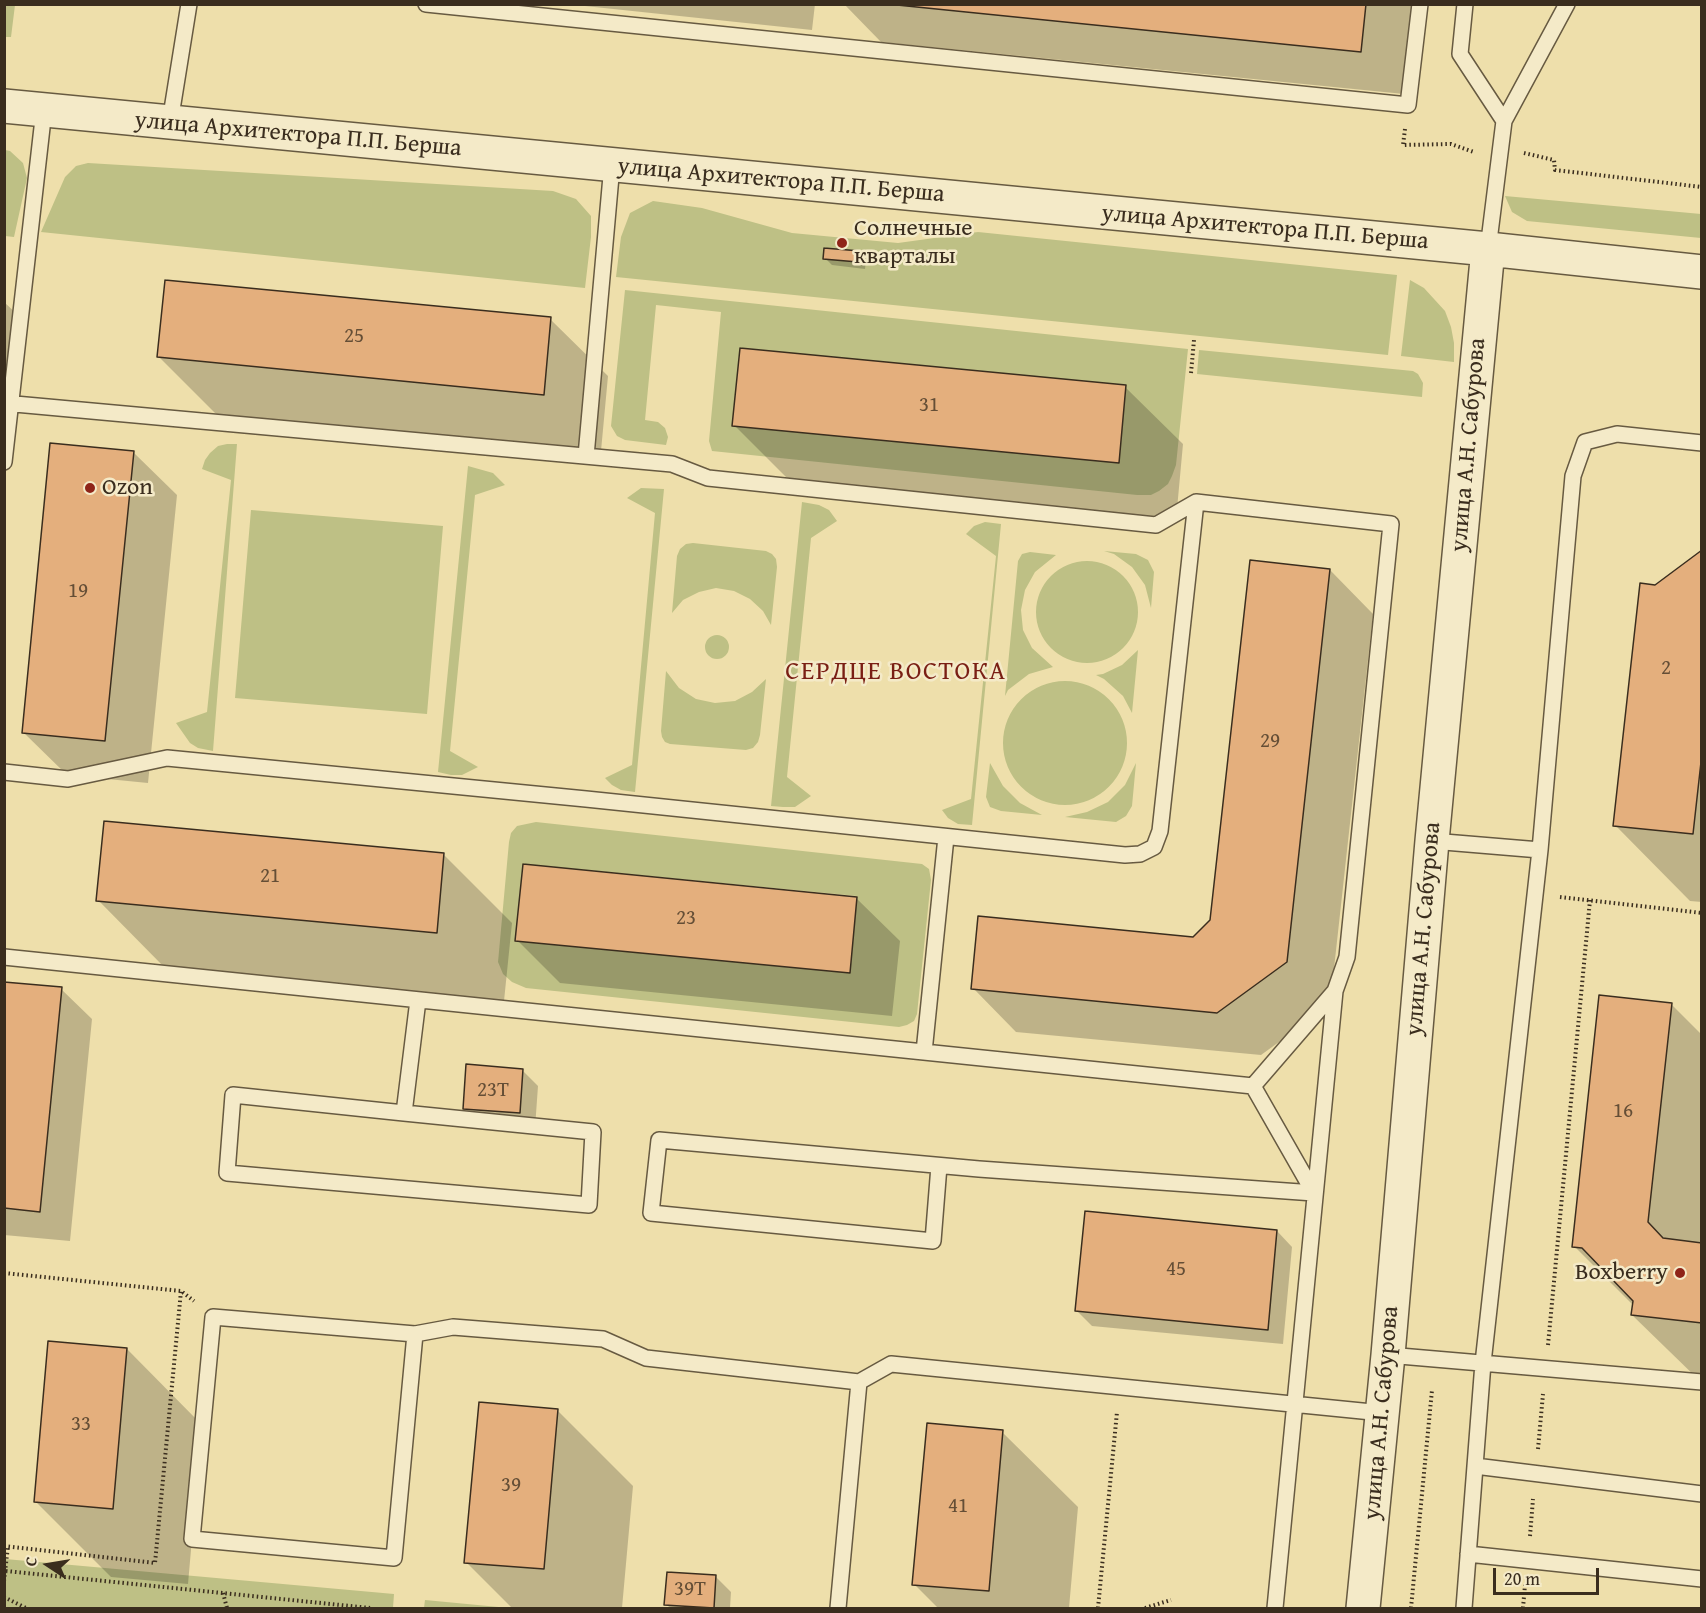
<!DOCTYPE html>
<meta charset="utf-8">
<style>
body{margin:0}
#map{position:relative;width:1706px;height:1613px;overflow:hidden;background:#eedfab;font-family:"Gentium Book Plus",serif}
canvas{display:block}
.frame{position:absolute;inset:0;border:6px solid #3a2d1e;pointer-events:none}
.north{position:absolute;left:18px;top:1535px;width:60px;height:60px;-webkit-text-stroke:4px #f4eac8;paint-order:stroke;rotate:282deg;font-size:16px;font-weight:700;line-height:24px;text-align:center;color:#3a2d1e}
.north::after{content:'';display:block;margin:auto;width:21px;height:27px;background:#3a2d1e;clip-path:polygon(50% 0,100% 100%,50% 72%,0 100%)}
.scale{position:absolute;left:1493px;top:1568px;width:106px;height:27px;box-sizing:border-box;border:3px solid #3a2d1e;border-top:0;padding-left:8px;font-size:18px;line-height:21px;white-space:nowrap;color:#3a2d1e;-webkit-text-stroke:4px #f4eac8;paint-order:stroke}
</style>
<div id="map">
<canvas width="1706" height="1613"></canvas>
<div class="frame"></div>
<div class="north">С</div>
<div class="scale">20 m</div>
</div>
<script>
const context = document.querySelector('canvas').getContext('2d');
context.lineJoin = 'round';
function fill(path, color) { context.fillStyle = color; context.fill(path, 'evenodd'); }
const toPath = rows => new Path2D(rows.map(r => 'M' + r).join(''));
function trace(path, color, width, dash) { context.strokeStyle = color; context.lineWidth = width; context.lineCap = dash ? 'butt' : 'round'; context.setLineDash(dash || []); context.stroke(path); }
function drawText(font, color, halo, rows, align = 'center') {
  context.font = font + ' "Gentium Book Plus",serif'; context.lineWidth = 5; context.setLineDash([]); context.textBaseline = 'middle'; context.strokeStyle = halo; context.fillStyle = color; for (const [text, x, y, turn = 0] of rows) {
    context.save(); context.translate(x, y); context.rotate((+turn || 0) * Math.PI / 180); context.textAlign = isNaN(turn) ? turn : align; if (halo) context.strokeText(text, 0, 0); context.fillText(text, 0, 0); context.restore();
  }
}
const green = toPath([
 [4,5,15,5,11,37,5,37],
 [5,150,10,151,23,163,27,178,14,237,5,236],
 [88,163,553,191,576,199,591,216,591,237,585,288,41,232,65,177,76,166],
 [1505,196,1701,214,1701,238,1527,221,1512,212],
 [653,201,702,208,792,233,898,243,978,232,1397,275,1388,355,616,277,621,237,630,213],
 [1410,280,1424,288,1445,311,1451,327,1454,343,1454,362,1401,356],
 [625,290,1188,349,1176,465,1172,476,1168,484,1159,491,1151,495,1137,495,712,451,709,441,721,312,656,305,645,420,658,422,665,428,668,437,666,445,625,440,617,436,611,426],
 [740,348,1126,385,1119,463,732,426],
 [1199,350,1413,371,1418,374,1423,383,1422,397,1197,374],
 [227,444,237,444,213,751,198,748,190,743,176,723,207,712,231,480,202,469,205,460,210,453,218,446],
 [468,466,493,473,505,485,475,495,450,751,478,767,462,775,451,775,438,772],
 [641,488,664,489,635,792,621,790,612,785,605,778,632,765,655,513,627,498],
 [802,502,819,505,829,510,837,521,811,538,787,777,811,796,795,807,783,807,771,806],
 [251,510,443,526,427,714,235,698],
 [985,522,1001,524,972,825,958,824,948,818,942,810,971,799,996,556,966,534,974,526],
 [693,543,766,551,772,554,776,559,777,567,771,625,763,611,750,599,734,591,716,588,699,592,683,600,672,613,677,556,680,549,686,544],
 [1104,551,1136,554,1148,560,1154,572,1151,608,1145,585,1132,567,1114,554],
 [1030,552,1056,555,1035,572,1025,590,1021,610,1023,630,1032,648,1053,667,1029,674,1008,690,1005,696,1018,561,1022,554],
 '1036 612a51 51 0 1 1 102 0a51 51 0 1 1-102 0Z',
 '705 647a12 12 0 1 1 24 0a12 12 0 1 1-24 0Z',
 [1138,650,1132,713,1123,696,1104,679,1096,675,1103,674,1122,665],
 [666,671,679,688,696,699,715,703,735,701,752,692,766,679,760,735,758,742,753,748,746,750,670,744,665,742,662,737,661,731],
 '1003 743a62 62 0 1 1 124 0a62 62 0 1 1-124 0Z',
 [990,763,1003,786,1020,803,1042,815,1001,811,990,807,986,797],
 [1136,763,1132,806,1126,816,1116,822,1065,817,1087,812,1108,802,1125,785],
 [536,822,922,864,929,869,931,880,917,1014,914,1021,907,1025,899,1027,526,988,512,982,503,974,498,962,509,842,511,833,517,826],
 [523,864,857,896,850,973,515,941],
 [5,1559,394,1594,393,1608,5,1608],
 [425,1600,509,1608,424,1608]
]);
const shadow = toPath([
 [566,4,815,4,812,30],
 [844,4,1413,4,1404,94,881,42],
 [859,253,866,260,865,269,832,265,825,258],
 [4,302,19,316,4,393],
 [550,319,608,376,601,451,216,414,159,357],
 [1125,387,1183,444,1176,520,791,482,734,425],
 [133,452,177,495,148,783,67,775,23,732],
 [1702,552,1702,902,1690,901,1615,825,1656,587],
 [1330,570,1373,614,1330,1005,1261,1055,1016,1032,973,988,1194,938,1212,920],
 [443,854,512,923,504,1001,166,969,98,900],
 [856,898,900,941,892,1016,560,983,517,940],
 [4,984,61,989,92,1019,70,1241,4,1235],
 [1671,1004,1702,1035,1702,1383,1632,1315,1634,1306,1574,1246],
 [522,1070,538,1086,535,1128,480,1124,465,1109],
 [1277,1231,1292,1247,1283,1344,1092,1326,1076,1310],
 [127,1349,202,1425,188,1584,111,1577,35,1501],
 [557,1410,633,1486,622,1608,512,1608,466,1562],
 [1002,1432,1078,1507,1069,1608,938,1608,914,1584],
 [716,1577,731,1592,730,1608,670,1608,666,1604]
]);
const building = toPath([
 [887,4,1366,4,1361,52,887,4],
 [824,248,860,251,858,262,823,259,824,248],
 [165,280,551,317,544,395,157,357,165,280],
 [740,348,1126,385,1119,463,732,426,740,348],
 [50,443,134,451,105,741,22,733,50,443],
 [1702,550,1702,753,1693,834,1613,826,1640,583,1655,585,1702,550],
 [1250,560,1330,569,1287,962,1217,1013,971,989,978,916,1193,937,1210,920,1250,560],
 [104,821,444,853,437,933,96,901,104,821],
 [523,864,857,897,850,973,515,941,523,864],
 [4,982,62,987,40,1212,4,1208,4,982],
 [1599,995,1672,1003,1648,1222,1663,1238,1702,1243,1702,1323,1631,1315,1633,1301,1582,1248,1572,1247,1599,995],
 [466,1064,523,1069,520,1113,463,1109,466,1064],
 [1085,1211,1277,1230,1268,1330,1075,1311,1085,1211],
 [48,1341,127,1348,113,1509,34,1502,48,1341],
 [479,1402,558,1409,544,1569,464,1563,479,1402],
 [927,1423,1003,1430,989,1591,912,1585,927,1423],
 [667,1572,716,1575,714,1608,664,1605,667,1572]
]);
const path = toPath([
 [1405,129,1403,145,1451,144,1474,152],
 [1524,153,1554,160,1555,170,1702,187],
 [1191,373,1194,340],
 [1560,897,1702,913],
 [4,1273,181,1291,194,1301],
 [1548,1345,1590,900],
 [1538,1449,1543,1394],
 [1530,1536,1533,1499],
 [4,1546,155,1563,181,1291],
 [6,1571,370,1608],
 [4,1581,8,1546],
 [223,1593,227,1608],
 [4,1597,26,1608],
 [1098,1608,1117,1412],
 [1145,1608,1171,1600],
 [1411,1608,1432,1390],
 [1523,1608,1525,1585]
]);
const service = toPath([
 [426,4,1408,105,1420,4],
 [1465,4,1460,54,1504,121,1488,249],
 [1504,121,1567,4],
 [170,122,189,4],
 [4,403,672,464,708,478,1156,525,1196,502,1391,524,1347,957,1335,991,1275,1608],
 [586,456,612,165],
 [4,462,44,110],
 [4,772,68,779,167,758,586,799,1125,855,1140,854,1154,847,1160,831,1196,502],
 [1432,841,1540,850],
 [4,957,1253,1086],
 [924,1052,946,837],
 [1253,1086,1335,991],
 [1253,1086,1314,1193],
 [404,1113,593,1132,589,1205,227,1173,233,1095,404,1113,418,1000],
 [939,1166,933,1241,651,1213,659,1140,979,1169,1314,1193],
 [415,1334,394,1558,192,1539,213,1317,415,1334,453,1327,603,1339,646,1358,859,1382,891,1364,1382,1413],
 [1388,1355,1702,1382],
 [1475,1466,1702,1494],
 [1468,1554,1702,1579],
 [838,1608,859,1382],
 [1464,1608,1483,1363,1540,850,1573,476,1585,442,1617,434,1702,443]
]);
const tertiary = toPath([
 [4,106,1488,249,1702,272],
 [1363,1608,1388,1355,1432,841,1488,249]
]);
const markers = [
 [842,243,6,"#8f2418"],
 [90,488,6,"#8f2418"],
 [1680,1273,6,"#8f2418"]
];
const numberNames = [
 ["25",354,337],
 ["31",929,406],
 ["19",78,592],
 ["2",1666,669],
 ["29",1270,742],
 ["21",270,877],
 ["23",686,919],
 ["23Т",493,1091],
 ["16",1623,1112],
 ["45",1176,1270],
 ["33",81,1425],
 ["39",511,1486],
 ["41",958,1507],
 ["39Т",690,1590]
];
const streetNames = [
 ["улица Архитектора П.П. Берша",298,135,5],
 ["улица Архитектора П.П. Берша",781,181,5],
 ["улица Архитектора П.П. Берша",1265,228,5],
 ["улица А.Н. Сабурова",1469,445,-85],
 ["улица А.Н. Сабурова",1424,929,-85],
 ["улица А.Н. Сабурова",1382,1413,-85]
];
const poiNames = [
 ["Солнечные",854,229],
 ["кварталы",854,257],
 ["Ozon",102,488],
 ["Boxberry",1668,1273,"right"]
];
const neighbourhoodNames = [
 ["СЕРДЦЕ ВОСТОКА",896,672]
];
fill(green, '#bec085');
fill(shadow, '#0003');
fill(building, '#e4af7d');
trace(building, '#3a2d1e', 1.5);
trace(service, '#675a41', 18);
trace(tertiary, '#675a41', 36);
trace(path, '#3a2d1e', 4, [1.5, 3]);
trace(service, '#f4eac8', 15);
trace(tertiary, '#f4eac8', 33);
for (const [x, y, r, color] of markers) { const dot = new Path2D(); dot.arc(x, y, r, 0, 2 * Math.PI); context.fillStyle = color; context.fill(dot); trace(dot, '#f4eac8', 2); }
drawText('21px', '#644e36', null, numberNames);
drawText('24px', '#3a2d1e', '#f4eac8', streetNames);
drawText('24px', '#3a2d1e', '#f4eac8', poiNames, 'left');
context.letterSpacing = '1.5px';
drawText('26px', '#7a1f14', '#f4eac8', neighbourhoodNames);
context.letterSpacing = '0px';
</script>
